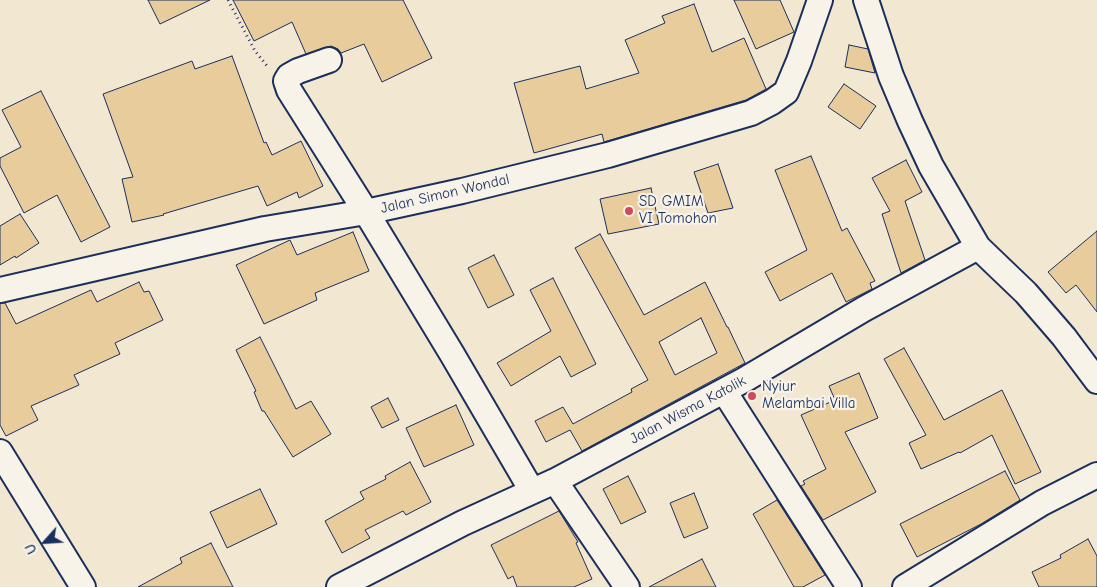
<!DOCTYPE html>
<style>
body{margin:0}
#map{position:relative;width:1097px;height:587px;overflow:hidden;background:#f2e7d1;font-family:"Comic Neue",sans-serif}
canvas{display:block}
.north{position:absolute;left:20px;top:517px;width:50px;height:50px;-webkit-text-stroke:4px #f7f3e8;paint-order:stroke;rotate:244deg;font-size:14px;font-weight:700;line-height:20px;text-align:center;color:#1b2f5e}
.north::after{content:'';display:block;margin:auto;width:18px;height:22px;background:#1b2f5e;clip-path:polygon(50% 0,100% 100%,50% 72%,0 100%)}
</style>
<div id="map">
<canvas width="1097" height="587"></canvas>
<div class="north">U</div>
</div>
<script>
const context = document.querySelector('canvas').getContext('2d');
context.lineJoin = 'round';
function fill(path, color) { context.fillStyle = color; context.fill(path, 'evenodd'); }
const toPath = rows => new Path2D(rows.map(r => 'M' + r).join(''));
function trace(path, color, width, dash) { context.strokeStyle = color; context.lineWidth = width; context.lineCap = dash ? 'butt' : 'round'; context.setLineDash(dash || []); context.stroke(path); }
function drawText(font, color, halo, rows, align = 'center') {
  context.font = font + ' "Comic Neue",sans-serif'; context.lineWidth = 4.5; context.setLineDash([]); context.textBaseline = 'middle'; context.strokeStyle = halo; context.fillStyle = color; for (const [text, x, y, turn = 0] of rows) {
    context.save(); context.translate(x, y); context.rotate((+turn || 0) * Math.PI / 180); context.textAlign = isNaN(turn) ? turn : align; if (halo) context.strokeText(text, 0, 0); context.fillText(text, 0, 0); context.restore();
  }
}
const building = toPath([
 [148,0,210,0,160,24,148,0],
 [233,0,403,0,432,58,382,82,364,44,341,53,338,49,331,46,306,54,292,22,254,41,233,0],
 [734,0,780,0,794,32,756,49,734,0],
 [694,4,712,52,744,38,766,89,746,100,604,142,602,134,534,153,514,83,580,66,586,89,639,73,625,40,665,23,662,16,694,4],
 [849,45,868,49,875,73,845,67,849,45],
 [232,56,264,143,266,142,272,155,301,141,323,186,299,198,297,192,267,206,258,186,163,214,164,215,132,222,122,179,133,177,103,94,192,61,195,69,232,56],
 [844,84,876,106,860,129,828,107,844,84],
 [41,91,110,227,81,242,57,195,24,213,0,166,0,158,21,147,2,110,41,91],
 [811,156,842,231,847,228,875,281,870,283,872,289,846,302,832,273,780,301,765,272,807,250,775,170,811,156],
 [906,160,922,192,905,201,925,260,901,273,882,214,890,211,872,178,906,160],
 [718,164,733,208,708,213,694,172,718,164],
 [651,188,659,224,608,234,600,199,651,188],
 [20,214,39,243,16,258,15,256,0,265,0,226,20,214],
 [1097,231,1097,312,1076,285,1066,293,1048,272,1097,231],
 [353,232,369,271,315,293,317,300,264,324,236,265,290,240,297,255,353,232],
 [600,234,644,315,705,282,727,327,728,327,745,363,582,451,570,430,546,442,535,421,563,407,573,424,632,392,631,389,648,380,575,248,600,234],
 [701,318,717,353,675,375,659,342,701,318],
 [494,255,514,295,488,308,468,268,494,255],
 [553,278,596,364,571,377,560,356,511,386,497,363,551,331,530,290,553,278],
 [139,282,144,292,149,291,163,320,115,343,120,354,74,375,79,385,31,406,38,420,6,436,0,425,0,303,5,303,16,324,91,290,97,302,139,282],
 [260,337,296,409,311,401,331,434,293,457,264,411,262,411,254,392,256,391,236,350,260,337],
 [904,348,944,420,1002,390,1041,472,1015,484,992,435,960,453,959,452,921,469,909,443,926,435,884,359,904,348],
 [859,373,878,418,845,432,876,492,823,520,801,486,805,484,803,481,826,469,801,415,835,400,829,386,859,373],
 [388,398,399,420,382,428,371,407,388,398],
 [456,405,474,445,424,467,406,428,456,405],
 [410,462,431,502,406,515,403,511,365,530,370,538,342,553,325,521,364,499,360,492,386,479,385,476,410,462],
 [1005,471,1020,500,981,524,917,557,900,524,1005,471],
 [628,476,646,512,621,524,603,489,628,476],
 [260,489,277,524,227,548,210,512,260,489],
 [694,493,708,528,684,538,670,503,694,493],
 [777,500,825,575,803,587,794,587,753,514,777,500],
 [559,511,578,542,576,543,592,579,574,587,517,587,513,576,508,579,491,545,559,511],
 [1088,539,1097,556,1097,587,1039,587,1032,572,1061,558,1060,555,1088,539],
 [211,543,233,587,138,587,182,563,180,558,211,543],
 [702,559,716,587,649,587,702,559]
]);
const path = toPath([
 [228,0,255,51,268,67]
]);
const minor = toPath([
 [866,0,891,76,910,121,931,166,978,247],
 [329,60,298,71,289,76,286,81,289,90,366,212,452,354,532,491],
 [0,290,265,229,366,212,462,191,608,155,751,113,772,102,786,92,799,61,820,0],
 [724,391,849,587],
 [0,452,83,587],
 [555,481,627,587],
 [339,587,463,523,555,481,744,380,864,309,978,247,1026,293,1064,337,1097,381],
 [905,587,1042,503,1097,475]
]);
const markers = [
 [629,211,5,"#d1495b"],
 [752,396,5,"#d1495b"]
];
const streetNames = [
 ["Jalan Simon Wondal",445,194,-13],
 ["Jalan Wisma Katolik",688,410,-28]
];
const poiNames = [
 ["SD GMIM",639,202],
 ["VI Tomohon",639,219],
 ["Nyiur",762,387],
 ["Melambai Villa",762,404]
];
fill(building, '#e8cc9c');
trace(building, '#1b2f5e', 1);
trace(minor, '#1b2f5e', 28);
trace(path, '#1b2f5e', 3, [1, 4]);
trace(minor, '#f7f3e8', 24);
for (const [x, y, r, color] of markers) { const dot = new Path2D(); dot.arc(x, y, r, 0, 2 * Math.PI); context.fillStyle = color; context.fill(dot); trace(dot, '#f7f3e8', 2); }
drawText('15px', '#1b2f5e', '#f7f3e8', streetNames);
drawText('15px', '#1b2f5e', '#f7f3e8', poiNames, 'left');
</script>
